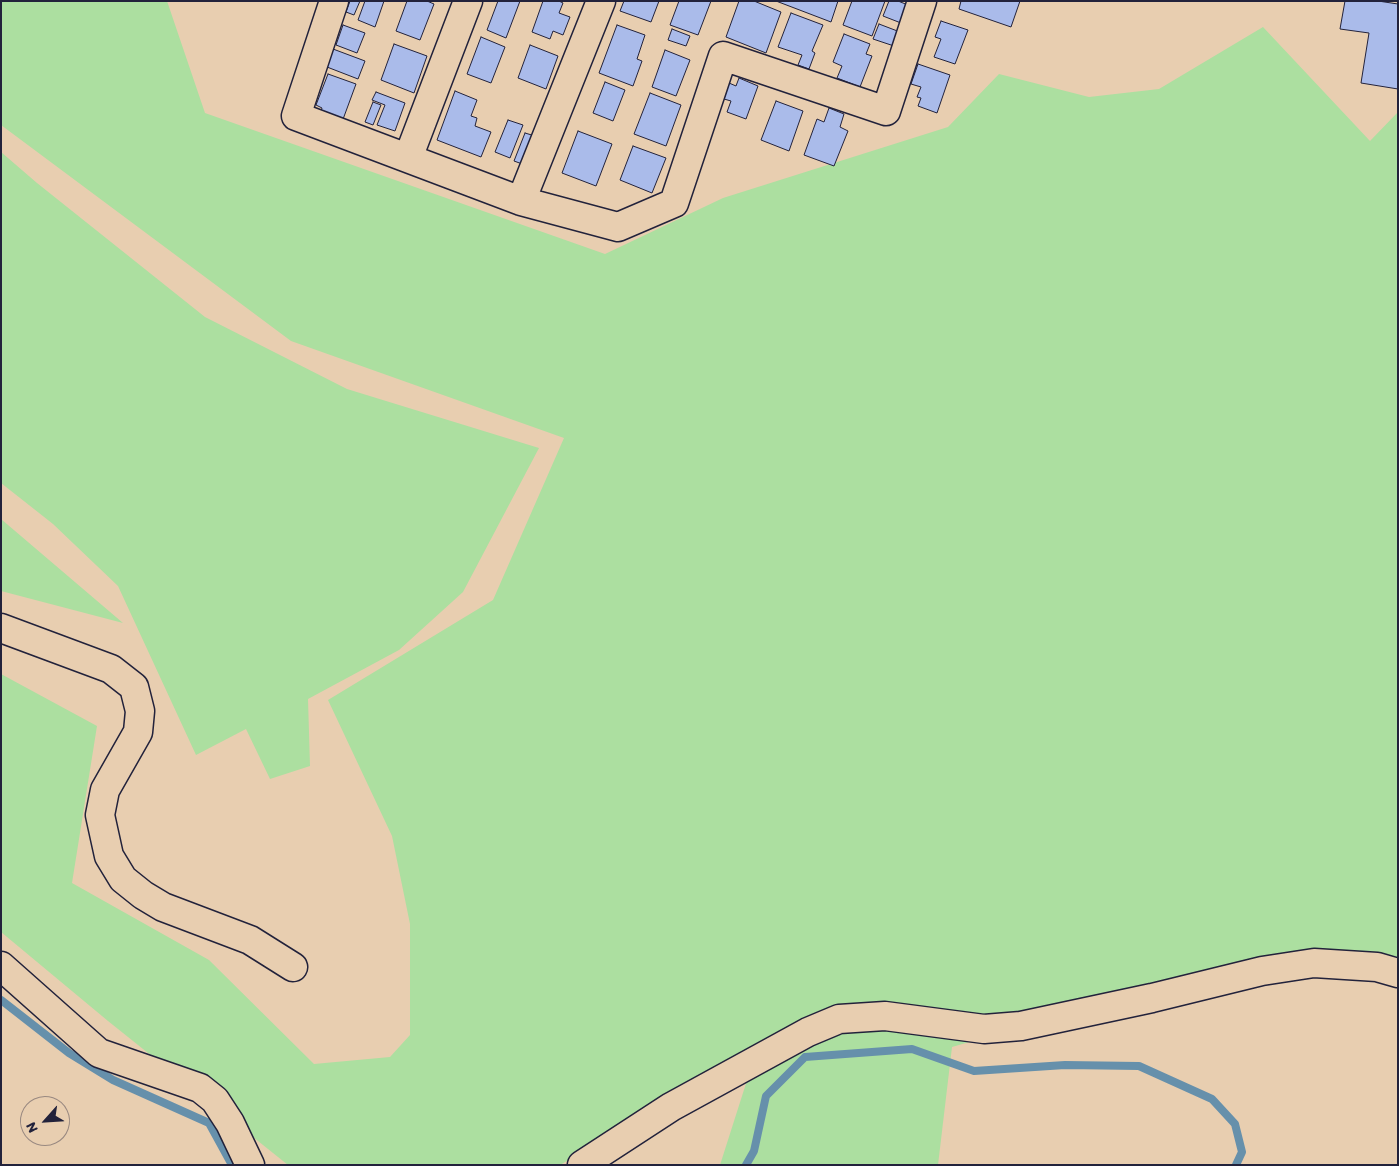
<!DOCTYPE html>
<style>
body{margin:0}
#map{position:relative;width:1399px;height:1166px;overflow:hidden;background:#e8ceb0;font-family:Itim,sans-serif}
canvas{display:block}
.frame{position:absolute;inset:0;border:2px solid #22223b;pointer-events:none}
.north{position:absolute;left:20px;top:1096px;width:50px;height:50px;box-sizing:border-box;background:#e8ceb0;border:1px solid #998981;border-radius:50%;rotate:244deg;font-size:14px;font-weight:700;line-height:20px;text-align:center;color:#22223b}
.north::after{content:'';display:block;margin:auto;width:18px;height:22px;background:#22223b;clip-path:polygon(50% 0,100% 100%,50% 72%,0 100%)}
</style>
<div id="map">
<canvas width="1399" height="1166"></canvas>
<div class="frame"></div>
<div class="north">N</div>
</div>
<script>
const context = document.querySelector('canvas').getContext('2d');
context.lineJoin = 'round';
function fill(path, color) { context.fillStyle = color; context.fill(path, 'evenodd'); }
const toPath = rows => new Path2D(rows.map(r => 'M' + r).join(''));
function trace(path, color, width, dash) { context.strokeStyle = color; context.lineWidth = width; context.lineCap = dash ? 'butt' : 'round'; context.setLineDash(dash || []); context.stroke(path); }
const green = toPath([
 [1,1,167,1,205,113,605,254,723,198,948,127,999,74,1089,97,1159,89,1263,27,1370,141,1398,112,1398,961,1132,995,952,1047,938,1165,720,1165,757,1049,560,1165,288,1165,108,1021,1,932,1,674,97,726,72,883,209,960,314,1064,390,1057,410,1035,410,924,392,836,328,700,493,600,564,438,291,341,1,125],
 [1,152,37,183,205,317,347,389,539,448,463,592,399,650,308,699,310,766,270,779,246,729,196,755,118,586,53,524,1,483],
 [1,519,123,623,1,591]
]);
const stream = toPath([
 [1,1000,69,1053,113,1080,209,1123,232,1165],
 [746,1165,754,1151,766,1096,805,1057,912,1049,974,1071,1065,1065,1139,1066,1212,1099,1235,1124,1242,1152,1236,1165]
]);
const building = toPath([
 [350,1,360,1,354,15,346,12,350,1],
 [365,1,384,1,375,27,358,20,365,1],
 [407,1,427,1,434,4,420,40,396,31,407,1],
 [498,1,520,1,506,38,487,30,498,1],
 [543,1,559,1,563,3,559,13,570,17,563,35,553,31,550,39,532,32,543,1],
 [624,1,659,1,651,22,620,11,624,1],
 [679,1,711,1,698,35,670,25,679,1],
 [739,1,754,1,781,12,766,53,726,37,739,1],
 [776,1,838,1,831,22,776,1],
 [852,1,885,1,872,36,843,25,852,1],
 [889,1,898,1,908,5,901,23,883,16,889,1],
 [961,1,1020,1,1011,27,959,9,961,1],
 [1345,1,1378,1,1398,4,1398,89,1361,83,1369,33,1340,29,1345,1],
 [791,13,823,25,812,51,815,53,809,69,798,65,802,55,778,47,791,13],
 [941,21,968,30,955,64,934,57,941,39,935,37,941,21],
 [879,24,900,32,894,46,873,39,879,24],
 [343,25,365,33,357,53,336,45,343,25],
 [617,25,645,35,637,59,642,61,633,86,599,73,617,25],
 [672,29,690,36,686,46,668,40,672,29],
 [844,34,870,44,866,54,872,56,860,87,837,78,842,66,833,62,844,34],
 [481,37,505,47,491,83,467,74,481,37],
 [394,44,427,56,414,93,381,80,394,44],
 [530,45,558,56,546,89,518,78,530,45],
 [333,49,365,61,358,79,327,67,333,49],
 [665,50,690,60,676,96,652,87,665,50],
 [918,64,950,75,937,113,918,106,921,98,917,97,921,87,911,84,918,64],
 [328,74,356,84,342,122,320,114,322,108,316,105,328,74],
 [739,78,758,86,746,119,727,112,731,101,724,99,729,83,736,86,739,78],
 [605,82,625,90,613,121,593,113,605,82],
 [455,91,477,100,471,116,477,118,475,126,491,132,481,157,437,140,455,91],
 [376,92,405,103,395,131,377,125,385,105,372,100,376,92],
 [650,93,681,105,666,146,634,134,650,93],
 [776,101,803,111,789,151,761,140,776,101],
 [373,102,381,105,373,125,365,122,373,102],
 [829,108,844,114,840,127,848,131,834,166,804,155,817,119,824,122,829,108],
 [508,120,523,125,510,158,495,152,508,120],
 [578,131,612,144,596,186,562,173,578,131],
 [525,133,535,136,525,165,514,161,525,133],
 [633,146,666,158,652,193,620,180,633,146]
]);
const minor = toPath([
 [334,1,296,116,521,201,618,227,674,203,723,56,886,111,922,1],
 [408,158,468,1],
 [521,201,601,1],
 [1,628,111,669,134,687,140,711,138,732,105,790,100,815,109,856,123,879,143,895,163,907,250,940,293,967],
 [1,966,99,1053,200,1088,215,1100,230,1123,250,1165],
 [582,1165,671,1107,808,1032,839,1019,885,1016,984,1029,1021,1026,1152,998,1262,971,1314,963,1377,967,1398,973]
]);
fill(green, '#acdfa0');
trace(stream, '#6690ab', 8);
fill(building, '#aabbea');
trace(building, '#22223b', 1);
trace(minor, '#22223b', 31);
trace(minor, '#e8ceb0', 28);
</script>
